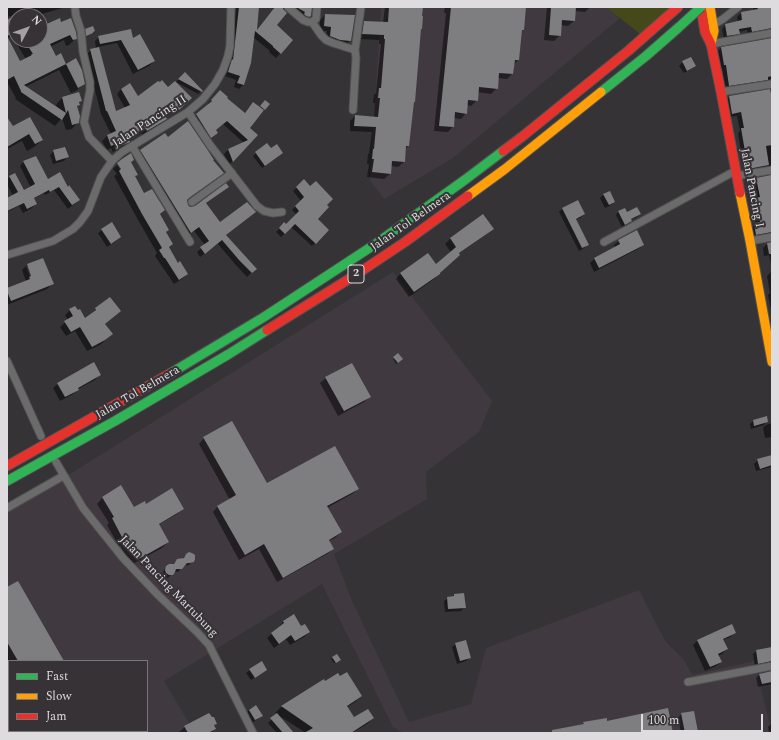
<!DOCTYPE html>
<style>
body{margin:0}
#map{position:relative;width:779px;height:740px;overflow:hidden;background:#353335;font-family:Spectral,serif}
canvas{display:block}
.frame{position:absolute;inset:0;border:8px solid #dedcde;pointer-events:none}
.legend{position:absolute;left:8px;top:660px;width:140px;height:72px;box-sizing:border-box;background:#363236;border:1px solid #797679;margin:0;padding:5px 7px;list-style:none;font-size:12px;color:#dedcde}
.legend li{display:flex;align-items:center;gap:8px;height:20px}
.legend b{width:20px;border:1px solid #797679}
.north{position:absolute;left:8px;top:8px;width:40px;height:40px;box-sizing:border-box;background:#363236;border:1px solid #797679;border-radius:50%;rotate:49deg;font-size:11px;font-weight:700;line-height:16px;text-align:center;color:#dedcde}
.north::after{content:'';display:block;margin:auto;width:14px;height:18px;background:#a3a1a3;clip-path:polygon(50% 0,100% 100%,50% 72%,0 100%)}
.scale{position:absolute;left:641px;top:714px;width:122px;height:18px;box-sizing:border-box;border:2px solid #dedcde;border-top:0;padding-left:5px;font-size:12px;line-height:14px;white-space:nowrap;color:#dedcde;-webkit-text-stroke:3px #363236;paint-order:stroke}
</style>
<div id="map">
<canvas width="779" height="740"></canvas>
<div class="frame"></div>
<ul class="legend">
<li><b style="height:5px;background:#30b455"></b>Fast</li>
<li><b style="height:5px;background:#ff9f0a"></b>Slow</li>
<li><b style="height:5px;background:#e5322d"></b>Jam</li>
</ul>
<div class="north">N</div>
<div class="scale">100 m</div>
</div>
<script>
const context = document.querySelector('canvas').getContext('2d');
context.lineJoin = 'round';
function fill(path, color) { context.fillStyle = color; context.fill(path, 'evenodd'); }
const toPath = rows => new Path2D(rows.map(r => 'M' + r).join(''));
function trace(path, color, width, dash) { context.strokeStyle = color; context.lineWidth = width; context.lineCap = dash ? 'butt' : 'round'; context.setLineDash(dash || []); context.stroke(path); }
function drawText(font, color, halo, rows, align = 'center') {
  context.font = font + ' Spectral,serif'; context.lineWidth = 4; context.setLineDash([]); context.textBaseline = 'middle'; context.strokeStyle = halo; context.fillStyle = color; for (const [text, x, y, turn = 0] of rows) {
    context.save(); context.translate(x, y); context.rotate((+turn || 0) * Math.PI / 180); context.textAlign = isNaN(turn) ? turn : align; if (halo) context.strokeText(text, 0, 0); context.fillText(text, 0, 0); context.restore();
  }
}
const built = toPath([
 [381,7,606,7,620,18,453,158,384,199,370,180],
 [393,272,492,401,479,432,426,472,427,499,334,554,353,603,409,722,471,704,486,648,639,590,665,641,684,660,692,675,754,661,772,733,404,733,393,727,322,584,164,681,195,733,7,733,7,512,46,489],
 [9,661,147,661,147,731,9,731]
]);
const green = toPath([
 [606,7,670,7,644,37]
]);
const shadow = toPath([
 [7,7,66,7,35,16,32,16,31,12,7,17],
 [236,7,258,7,256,32,276,7,283,7,276,25,292,40,276,58,269,52,270,51,253,37,243,85,239,89,234,87,236,80,225,76,228,65,230,63],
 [287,7,311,7,310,16,306,21],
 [385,7,422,7,408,146,405,149,404,162,398,167,391,166,390,174,384,179,367,177,369,164,367,164,368,155,369,153,372,132,350,131,350,121,355,116,374,117,375,103,373,103,374,95,376,93,381,44,379,44,379,40,358,39,359,27,365,22,383,23],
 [445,7,525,7,523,30,521,32,518,60,513,65,512,74,507,79,498,78,497,88,491,94,477,92,477,100,471,106,467,105,466,113,461,119,454,118,453,126,448,132,434,131,446,13,444,13],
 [547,7,590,7,585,12,575,11,574,21,568,26,561,25,560,35,554,41,544,40],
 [753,7,772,7,772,34,748,35,747,30,739,32,739,33,735,37,724,39,722,29,726,24,738,22,737,17,741,13,754,11],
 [325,15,350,40,346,45,326,41,327,31,320,31,320,20],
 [7,21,16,21,16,33,14,35,7,38,20,62,26,59,14,40,16,38,16,40,40,40,40,28,61,23,76,38,69,45,66,46,64,40,50,47,55,57,60,54,65,65,76,60,84,83,77,90,71,93,59,70,25,87,57,108,56,105,62,98,78,94,81,101,76,107,78,122,72,129,66,130,62,118,55,126,15,99,16,98,7,82],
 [99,37,132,39,154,61,149,66,133,74,117,43,98,47,115,113,125,108,117,94,121,89,130,85,137,98,186,103,174,114,166,106,162,110,166,119,161,123,142,135,141,133,127,139,128,141,124,146,113,152,111,148,107,150,102,141,107,136,111,134,101,114,86,55,91,50,96,49,95,41],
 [772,39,772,79,767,80,763,83,725,89,722,68,720,69,717,52,721,48],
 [683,62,695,66,691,69,684,73,679,66],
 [185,73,201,91,198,94,176,82],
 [769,90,770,95,772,95,772,166,766,167,764,169,744,172,738,133,740,131,737,116,729,117,725,101,729,97],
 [216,95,226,98,244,114,249,107,259,108,265,101,269,105,263,111,262,110,249,128,257,135,229,165,224,154,228,150,244,143,223,124,215,131,212,136,207,141,192,119,209,105,208,104],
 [30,118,42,140,34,147,27,151,22,141,7,149,7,119,12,128],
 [54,151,67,157,64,161,53,164,50,155],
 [141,151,218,177,186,200,187,205,190,208,195,207,228,187,223,191,205,204,220,223,255,212,251,216,225,235,256,268,247,277,235,264,218,244,200,257,197,252,205,245,194,231,186,237,136,155],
 [256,153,279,156,262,168,253,156],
 [24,161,47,180,67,188,79,200,68,209,54,190,45,195,44,193,33,199,36,204,32,208,23,213,19,206,7,212,7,199,13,196,7,184,7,179,10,177,24,192,31,188,20,166],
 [130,162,137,174,134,177,144,195,164,210,159,215,168,230,166,233,172,244,169,248,178,264,187,274,182,279,174,284,155,256,157,253,137,218,114,176,117,174,113,169,117,165,123,174],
 [772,177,772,239,752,239,750,228,756,224,752,203,755,199,752,183,757,179],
 [304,181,326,205,317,219,328,230,312,246,291,227,281,237,276,232,284,224,286,225,297,215,292,210,301,201,293,191],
 [609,192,614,202,611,205,605,208,600,198,603,195],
 [577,201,584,214,580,218,575,220,588,244,584,248,579,251,559,212,562,209],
 [624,209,627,214,639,214,637,217,630,220,631,221,628,224,622,227,616,215,618,212],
 [483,216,492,229,487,234,458,254,434,279,409,297,396,279,401,273,436,265,451,252,445,244,450,239],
 [102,230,120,237,116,241,107,247,98,233],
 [619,241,643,245,638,249,594,272,590,263,594,259,615,248,614,245],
 [772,243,772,269,769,255,764,256,763,248,767,244],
 [42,259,52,284,47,289,7,305,7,289,26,281,22,270,27,265],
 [26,266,29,266,32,281],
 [771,272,772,272,772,314,768,295,770,293,767,276],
 [96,309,120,311,104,325,112,334,100,345,87,351,75,331,66,336,60,327,68,320,65,315,70,310,85,319,91,314],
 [398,354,402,359,396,364,393,359],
 [99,375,95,380,78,389,73,394,60,401,53,388,58,384],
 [326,378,369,397,364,402,338,416,320,383],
 [766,417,767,421,764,425,751,429,750,424,753,421],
 [772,423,772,437,765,438,763,428,766,425],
 [204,438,267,485,358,489,352,494,327,508,341,532,335,538,329,541,333,549,327,554,277,582,259,549,239,560,213,512,218,506,230,500,199,444],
 [772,456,772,466,771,467,756,471,754,464,758,460],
 [121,487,134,508,146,505,183,509,177,514,158,525,168,542,162,548,131,565,120,545,119,546,107,525,109,523,97,504,102,498],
 [186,555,193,561,189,565,183,566,178,572,174,572,168,578,164,577,162,574,164,570,168,566,172,565,176,561,182,559],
 [7,588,63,661,9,661,9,666,7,663],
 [454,595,464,608,461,611,445,612,444,601,448,598,451,598],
 [294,616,301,628,309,632,304,637,290,645,286,639,274,648,267,638,279,628,279,627,283,622],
 [735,632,730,637,723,640,727,649,722,654,718,656,721,662,716,666,705,671,693,645,698,640],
 [456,644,469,658,466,661,457,664,452,647],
 [772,648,772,666,755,666,753,654,756,651],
 [333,658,338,661,334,663,331,659],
 [250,670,266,670,262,673,251,680,246,673],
 [772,672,772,684,758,687,756,678,760,674],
 [324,680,325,682,361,696,355,702,347,707,354,719,373,718,367,724,352,733,306,733,278,715,293,733,277,733,268,723,277,714,275,713,281,707],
 [249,710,261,716,252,723,246,714],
 [693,712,697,732,696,733,681,733,678,718,681,714],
 [9,717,9,731,30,731,31,733,7,733,7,718],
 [772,723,772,733,769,733,768,727],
 [216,724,213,726,215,729,211,733,179,732,185,727],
 [94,731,109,731,110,733,95,733]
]);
const building = toPath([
 [239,7,259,7,257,30,275,7,283,7,283,9,287,13,277,25,293,40,281,54,273,47,273,46,255,31,251,63,244,85,237,83,240,76,228,72,232,59,233,60],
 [296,7,312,7,311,16,309,17,306,16,304,14,305,12],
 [389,7,423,7,422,16,423,16,422,29,421,29,415,102,414,102,409,146,406,146,405,162,392,161,391,174,372,172,374,159,372,159,373,149,374,149,376,127,354,126,355,115,378,117,380,98,378,98,379,88,381,88,385,39,384,39,384,35,362,34,364,21,388,22],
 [451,7,526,7,524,30,522,30,519,60,515,60,513,74,499,73,498,89,479,87,478,101,468,100,467,114,455,112,454,127,439,126],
 [551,7,576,7,575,21,562,20,561,36,549,35],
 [757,7,772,7,772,28,752,32,751,27,739,29,740,34,727,36,725,24,742,20,741,12,758,9],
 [325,14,355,15,351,41,340,40,330,36,331,27,324,26],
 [16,15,16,32,7,36,20,61,32,55,31,54,33,54,24,40,40,40,40,27,60,18,61,22,71,18,76,32,77,39,73,40,70,35,50,44,56,56,61,53,66,64,76,58,82,70,85,84,78,88,66,64,24,85,66,113,62,97,79,92,82,101,79,102,80,105,77,106,80,116,79,123,72,125,68,110,62,120,21,92,21,91,14,76,7,80,7,20],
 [93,26,95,31,93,32,93,33,86,36,85,29],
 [131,29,133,38,140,34,155,61,138,70,121,40,100,44,98,36],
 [772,38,772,76,768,77,768,80,729,86,726,65,724,65,721,47],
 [99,47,116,111,130,105,121,89,130,83,138,96,158,81,160,82,162,80,168,87,175,81,192,98,179,110,171,102,162,109,167,119,147,131,146,129,128,137,130,142,125,144,117,148,116,144,111,146,107,135,116,131,107,111,106,111,90,49],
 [691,57,696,66,687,71,682,61],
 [185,72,203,91,202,92,178,79],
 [770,89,772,99,772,145,766,146,769,165,748,169,741,128,744,128,741,112,732,114,729,96],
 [220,90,228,97,227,98,245,113,253,102,264,110,250,128,258,135,233,162,228,149,248,140,227,121,216,130,218,133,211,138,196,114,212,101,211,100],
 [265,100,270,104,265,110,260,106],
 [7,117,13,126,30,117,43,140,35,144,29,134,7,147],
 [188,121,209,152,214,160,213,160,224,173,189,198,187,200,188,205,190,207,195,206,226,183,229,187,206,203,220,222,247,202,256,212,226,235,257,269,252,273,239,260,222,240,205,254,200,247,209,241,199,227,191,233,140,150,165,133,168,137],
 [267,143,271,148,277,144,283,153,265,166,255,152],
 [65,147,69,157,56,161,53,150],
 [131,153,134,160,131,162,138,175,135,176,144,193,152,189,165,210,160,214,169,230,166,232,173,244,169,247,178,263,180,261,188,274,179,280,165,258,164,258,159,250,162,248,142,214,119,171,121,169,117,163,122,159],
 [36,156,48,179,60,172,68,187,69,185,80,200,72,205,59,187,50,192,49,190,34,198,37,204,27,209,24,203,7,211,7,198,18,192,9,176,15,173,24,190,35,184,23,161],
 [771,175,772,176,772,232,756,235,754,223,760,222,756,198,760,197,756,178],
 [304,179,310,186,316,181,333,199,327,205,329,207,318,219,329,230,316,244,295,224,285,234,279,228,284,222,286,224,299,211,295,206,304,197,296,187],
 [610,191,615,202,609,205,603,194],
 [578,200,585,214,576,219,589,245,582,248,562,208],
 [637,207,641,214,631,219,632,221,625,225,618,211,625,208,627,212],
 [483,214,494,229,459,253,460,255,440,273,440,274,414,292,400,273,428,253,436,264,456,247,450,238],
 [112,222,121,237,111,244,101,229],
 [637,230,644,245,599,268,594,258,620,244,618,240],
 [772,242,772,254,769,254,767,243],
 [43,258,54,284,11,301,7,291,7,288,30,279,29,277,31,276,27,264],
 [110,297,121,311,105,324,113,334,105,340,92,347,80,327,71,332,64,321,73,316,69,309,75,306,78,310,80,309,85,318,96,310,95,308],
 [398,353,403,359,398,363,393,357],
 [94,362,101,375,78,388,79,390,65,397,57,383],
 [352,363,371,397,344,411,325,377],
 [767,416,768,422,754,426,753,420],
 [232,421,267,483,335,446,359,489,327,506,342,532,329,540,334,549,283,578,264,544,245,555,217,506,236,495,203,437],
 [772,455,772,465,760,469,757,459],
 [121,485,134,507,145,501,146,504,172,488,184,509,159,524,169,542,137,560,126,540,124,541,112,518,114,517,102,497],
 [189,552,192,553,195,555,195,559,194,562,190,563,187,563,182,569,176,569,175,572,173,575,169,575,166,573,165,570,166,566,169,564,174,564,177,559,184,558,186,554],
 [18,581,64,661,18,661,7,642,7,587],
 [464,593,466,608,448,609,447,597,454,596,454,594],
 [294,614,301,626,305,624,310,632,295,641,291,635,279,644,271,633,284,623,283,621],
 [732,624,736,633,723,639,728,649,718,654,722,662,710,667,697,640],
 [466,640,471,658,460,661,455,643],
 [772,647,772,661,758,664,756,650],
 [337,654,341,660,336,663,332,657],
 [262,661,267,670,255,678,249,669],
 [772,671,772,682,762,684,759,674],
 [347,672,362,696,347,706,354,717,368,709,374,718,351,733,304,733,313,728,281,706,324,679,325,681,338,673,340,676],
 [256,705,263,716,255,720,249,710],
 [668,708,673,733,552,733,552,730,584,724,583,722,607,718,607,721],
 [694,711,698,732,685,733,681,713],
 [209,713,212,717,214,717,217,724,214,725,216,729,208,733,188,733,184,726],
 [277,713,294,733,283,733,270,718]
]);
const street = toPath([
 [288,7,303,20,308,22,312,22,316,19,317,7],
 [75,8,76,16,81,31,83,52,90,82,90,90,84,122,89,137,112,161],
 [312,22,321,35,326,40,333,43,355,50,356,58,353,110],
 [713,25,723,19,738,7],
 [711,44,772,33],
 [355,50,361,7],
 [721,92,772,84],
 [188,112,210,145,257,206,264,211,273,213,282,212],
 [132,146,190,242],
 [736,176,772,170],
 [192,202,232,173],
 [750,241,772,237],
 [604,242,735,171],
 [7,255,53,241,73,229,80,222,88,211,101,177,112,161,122,152,132,146,188,112,203,99,215,84,223,70,228,56,230,46,231,7],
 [7,361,41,436],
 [56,462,83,508,123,558,158,595,197,632,209,645,253,733],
 [7,508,63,476],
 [688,682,772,666]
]);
const fast = toPath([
 [601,92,646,56,678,28],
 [171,373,264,317,377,243,466,179,503,151],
 [7,481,115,421,229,354,267,330]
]);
const slow = toPath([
 [710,7,714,31,711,44],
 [740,193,750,241,772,362],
 [468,196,505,169,601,92]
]);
const jam = toPath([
 [701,7,705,32,711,44,721,92,740,193],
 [503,151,523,136,628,51,678,7],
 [267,330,357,274,405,242,468,196],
 [7,466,171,373]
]);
const fastBridge = toPath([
 [678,28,701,7]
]);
const shields = [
 [356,274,16]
];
const shieldNames = [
 ["2",356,274]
];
const streetNames = [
 ["Jalan Pancing II",150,122,-33],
 ["Jalan Pancing I",751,188,79],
 ["Jalan Tol Belmera",411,222,-35],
 ["Jalan Tol Belmera",138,393,-30],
 ["Jalan Pancing Martubung",168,587,46]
];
fill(built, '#413940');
fill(green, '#45491a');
fill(shadow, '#0007');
fill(building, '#7e7d7f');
trace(street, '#535253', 9);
trace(fast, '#535253', 11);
trace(slow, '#535253', 11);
trace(jam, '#535253', 11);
trace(street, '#6c6b6c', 7);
trace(fast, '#30b455', 9);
trace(slow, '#ff9f0a', 9);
trace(jam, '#e5322d', 9);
trace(fastBridge, '#535253', 11, []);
trace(fastBridge, '#30b455', 9);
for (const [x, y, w] of shields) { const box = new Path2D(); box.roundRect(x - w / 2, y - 9, w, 18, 3); context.fillStyle = '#363236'; context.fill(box); trace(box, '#dedcde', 1); }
drawText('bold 11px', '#dedcde', null, shieldNames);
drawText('12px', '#dedcde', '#363236', streetNames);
</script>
